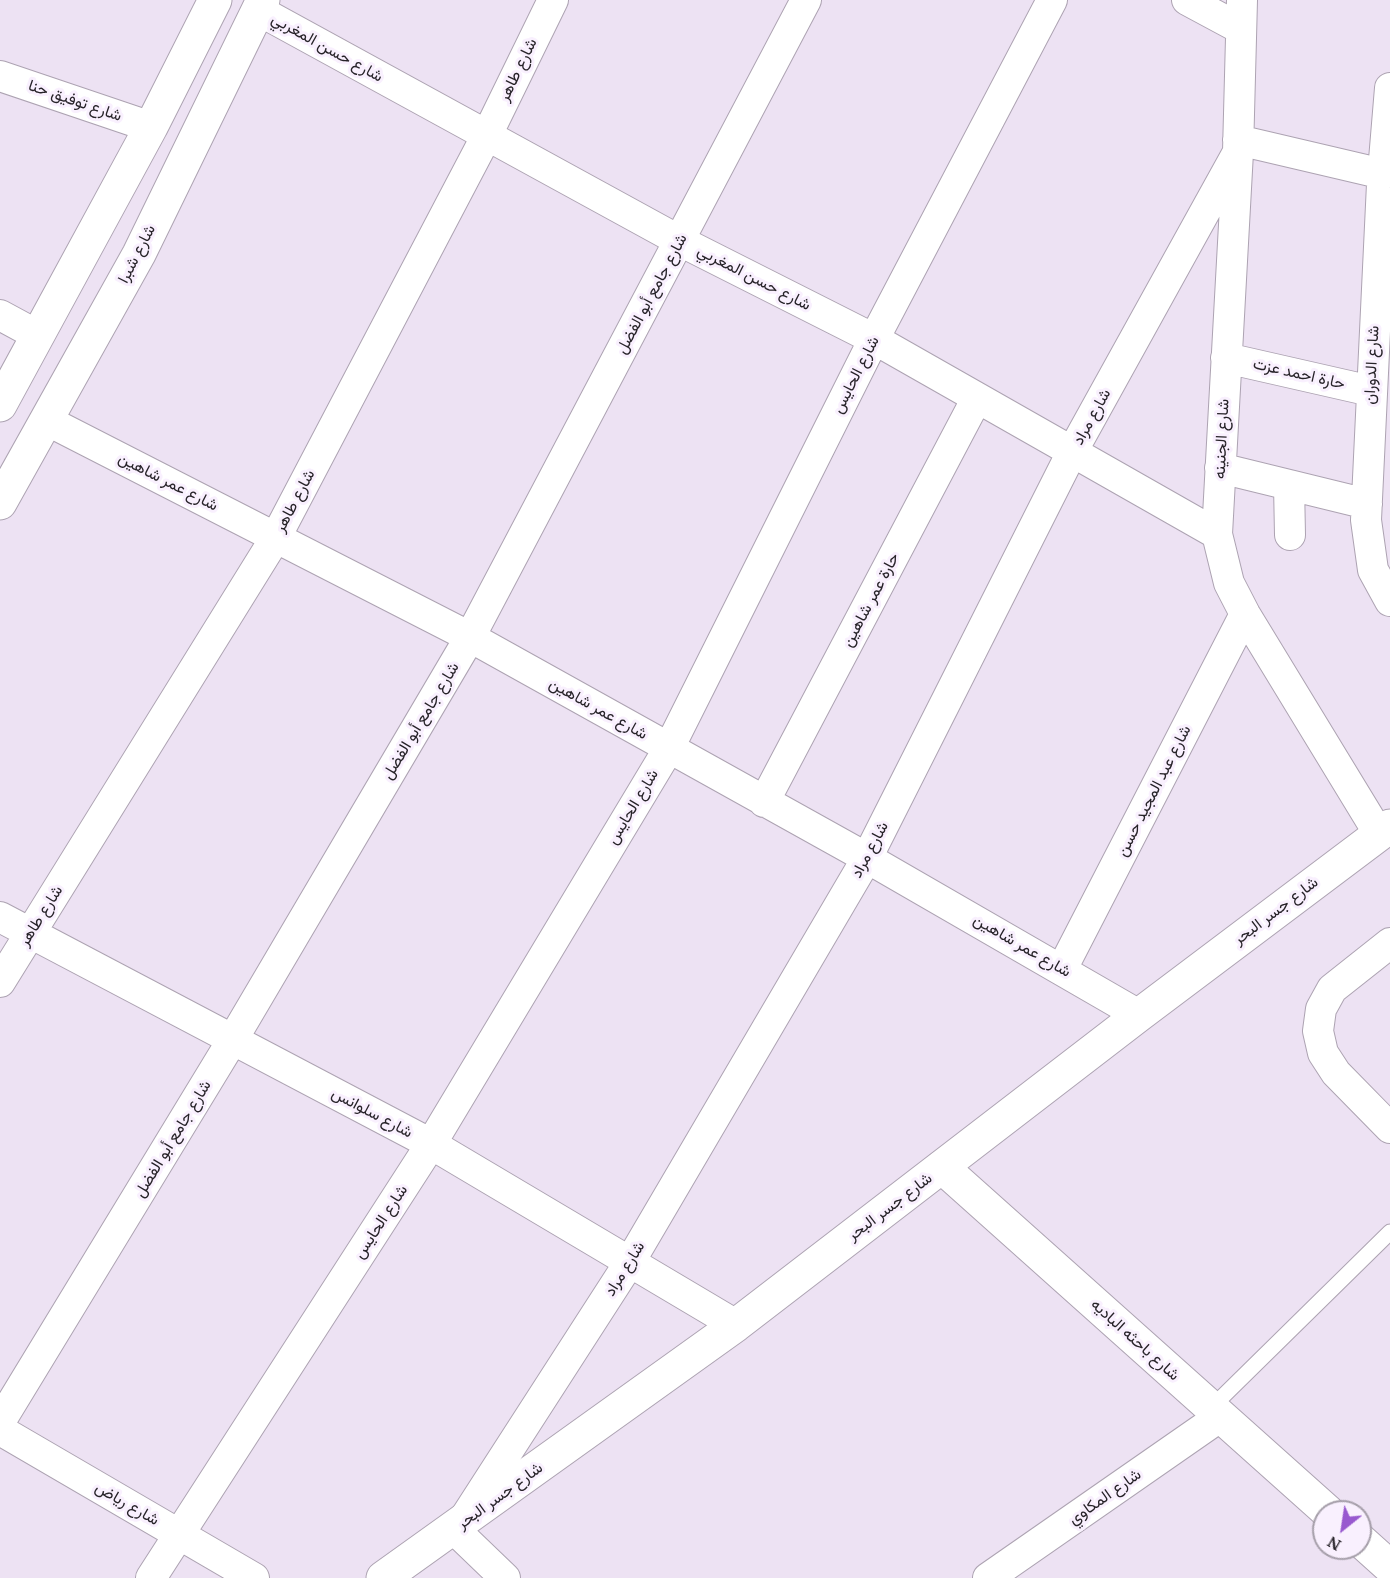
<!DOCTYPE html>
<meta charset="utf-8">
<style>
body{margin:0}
#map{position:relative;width:1390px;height:1578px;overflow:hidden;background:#ede2f3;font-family:"PT Serif",serif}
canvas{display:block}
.north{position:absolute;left:1312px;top:1500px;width:60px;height:60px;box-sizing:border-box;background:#f9f0fe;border:2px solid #a59ea9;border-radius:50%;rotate:210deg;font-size:16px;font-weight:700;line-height:24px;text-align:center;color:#272329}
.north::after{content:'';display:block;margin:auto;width:21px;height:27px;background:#9859cf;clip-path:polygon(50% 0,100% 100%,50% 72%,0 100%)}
</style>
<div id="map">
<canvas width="1390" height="1578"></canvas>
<div class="north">N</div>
</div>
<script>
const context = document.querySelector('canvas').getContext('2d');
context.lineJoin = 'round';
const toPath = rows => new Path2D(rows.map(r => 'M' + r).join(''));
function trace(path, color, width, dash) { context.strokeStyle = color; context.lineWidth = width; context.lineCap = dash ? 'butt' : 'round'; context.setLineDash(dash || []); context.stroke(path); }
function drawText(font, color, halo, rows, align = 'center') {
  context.font = font + ' "PT Serif",Vazirmatn,serif'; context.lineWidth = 6; context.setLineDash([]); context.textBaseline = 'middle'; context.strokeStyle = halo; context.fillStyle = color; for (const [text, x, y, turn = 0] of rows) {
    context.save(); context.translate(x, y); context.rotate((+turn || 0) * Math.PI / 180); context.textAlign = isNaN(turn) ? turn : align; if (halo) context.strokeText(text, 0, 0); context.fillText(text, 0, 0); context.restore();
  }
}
const lane = toPath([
 [1211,1408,1390,1232]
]);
const street = toPath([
 [1187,0,1241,29],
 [1242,0,1238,152,1217,534,1229,583,1245,614,1379,834],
 [258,10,680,241,874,339,1217,534],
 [0,76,151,127],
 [1390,88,1382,184,1366,520,1373,570,1390,601],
 [1238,140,1383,174],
 [0,315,37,335],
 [1226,358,1371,391],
 [48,421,470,637,867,858,1139,1015],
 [1220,468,1367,504],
 [1289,485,1290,535],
 [764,802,977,398],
 [0,917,431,1144,736,1325],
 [1390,943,1332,989,1321,1009,1318,1031,1323,1053,1336,1073,1390,1128],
 [1062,969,1245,614],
 [0,982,276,537,487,135,553,0],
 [0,1422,233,1039,470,637,806,0],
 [0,1430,254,1578],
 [466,1516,631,1260,867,858,1072,452,1238,152],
 [454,1529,505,1578],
 [151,1578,431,1144,669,748,874,339,1052,0],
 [988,1578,1221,1416]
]);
const secondary = toPath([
 [942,1167,1328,1512],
 [1360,1540,1390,1567]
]);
const primary = toPath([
 [0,405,151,127,215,0],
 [0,503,139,254,263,0],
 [383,1578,736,1325,1139,1015,1390,826]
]);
const streetNames = [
 ["شارع حسن المغربي",327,48,29],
 ["شارع طاهر",518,70,-64],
 ["شارع توفيق حنا",75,101,19],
 ["شارع شبرا",137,254,-63],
 ["شارع حسن المغربي",754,278,27],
 ["شارع جامع أبو الفضل",652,294,-62],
 ["شارع الدوران",1372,365,-87],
 ["حارة احمد عزت",1299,374,13],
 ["شارع الحايس",856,375,-63],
 ["شارع مراد",1092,417,-61],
 ["شارع الجنينه",1222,439,-87],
 ["شارع عمر شاهين",168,482,27],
 ["شارع طاهر",295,501,-62],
 ["حارة عمر شاهين",871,600,-62],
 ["شارع عمر شاهين",598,709,29],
 ["شارع جامع أبو الفضل",421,721,-59],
 ["شارع عبد المجيد حسن",1154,791,-63],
 ["شارع الحايس",633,807,-59],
 ["شارع مراد",870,850,-62],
 ["شارع جسر البحر",1276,911,-37],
 ["شارع طاهر",41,916,-58],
 ["شارع عمر شاهين",1022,946,30],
 ["شارع سلوانس",372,1113,28],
 ["شارع جامع أبو الفضل",173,1139,-59],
 ["شارع جسر البحر",890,1207,-37],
 ["شارع الحايس",381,1222,-57],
 ["شارع مراد",625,1269,-58],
 ["شارع باحثه الباديه",1135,1340,42],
 ["شارع جسر البحر",500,1496,-36],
 ["شارع المكاوي",1105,1497,-35],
 ["شارع رياض",127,1504,30]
];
trace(lane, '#ada3b2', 17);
trace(street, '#ada3b2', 32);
trace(secondary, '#ada3b2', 35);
trace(primary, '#ada3b2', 35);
trace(lane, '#fff', 15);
trace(street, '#fff', 30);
trace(secondary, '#fff', 33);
trace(primary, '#fff', 33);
drawText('16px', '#272329', '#f9f0fe', streetNames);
</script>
